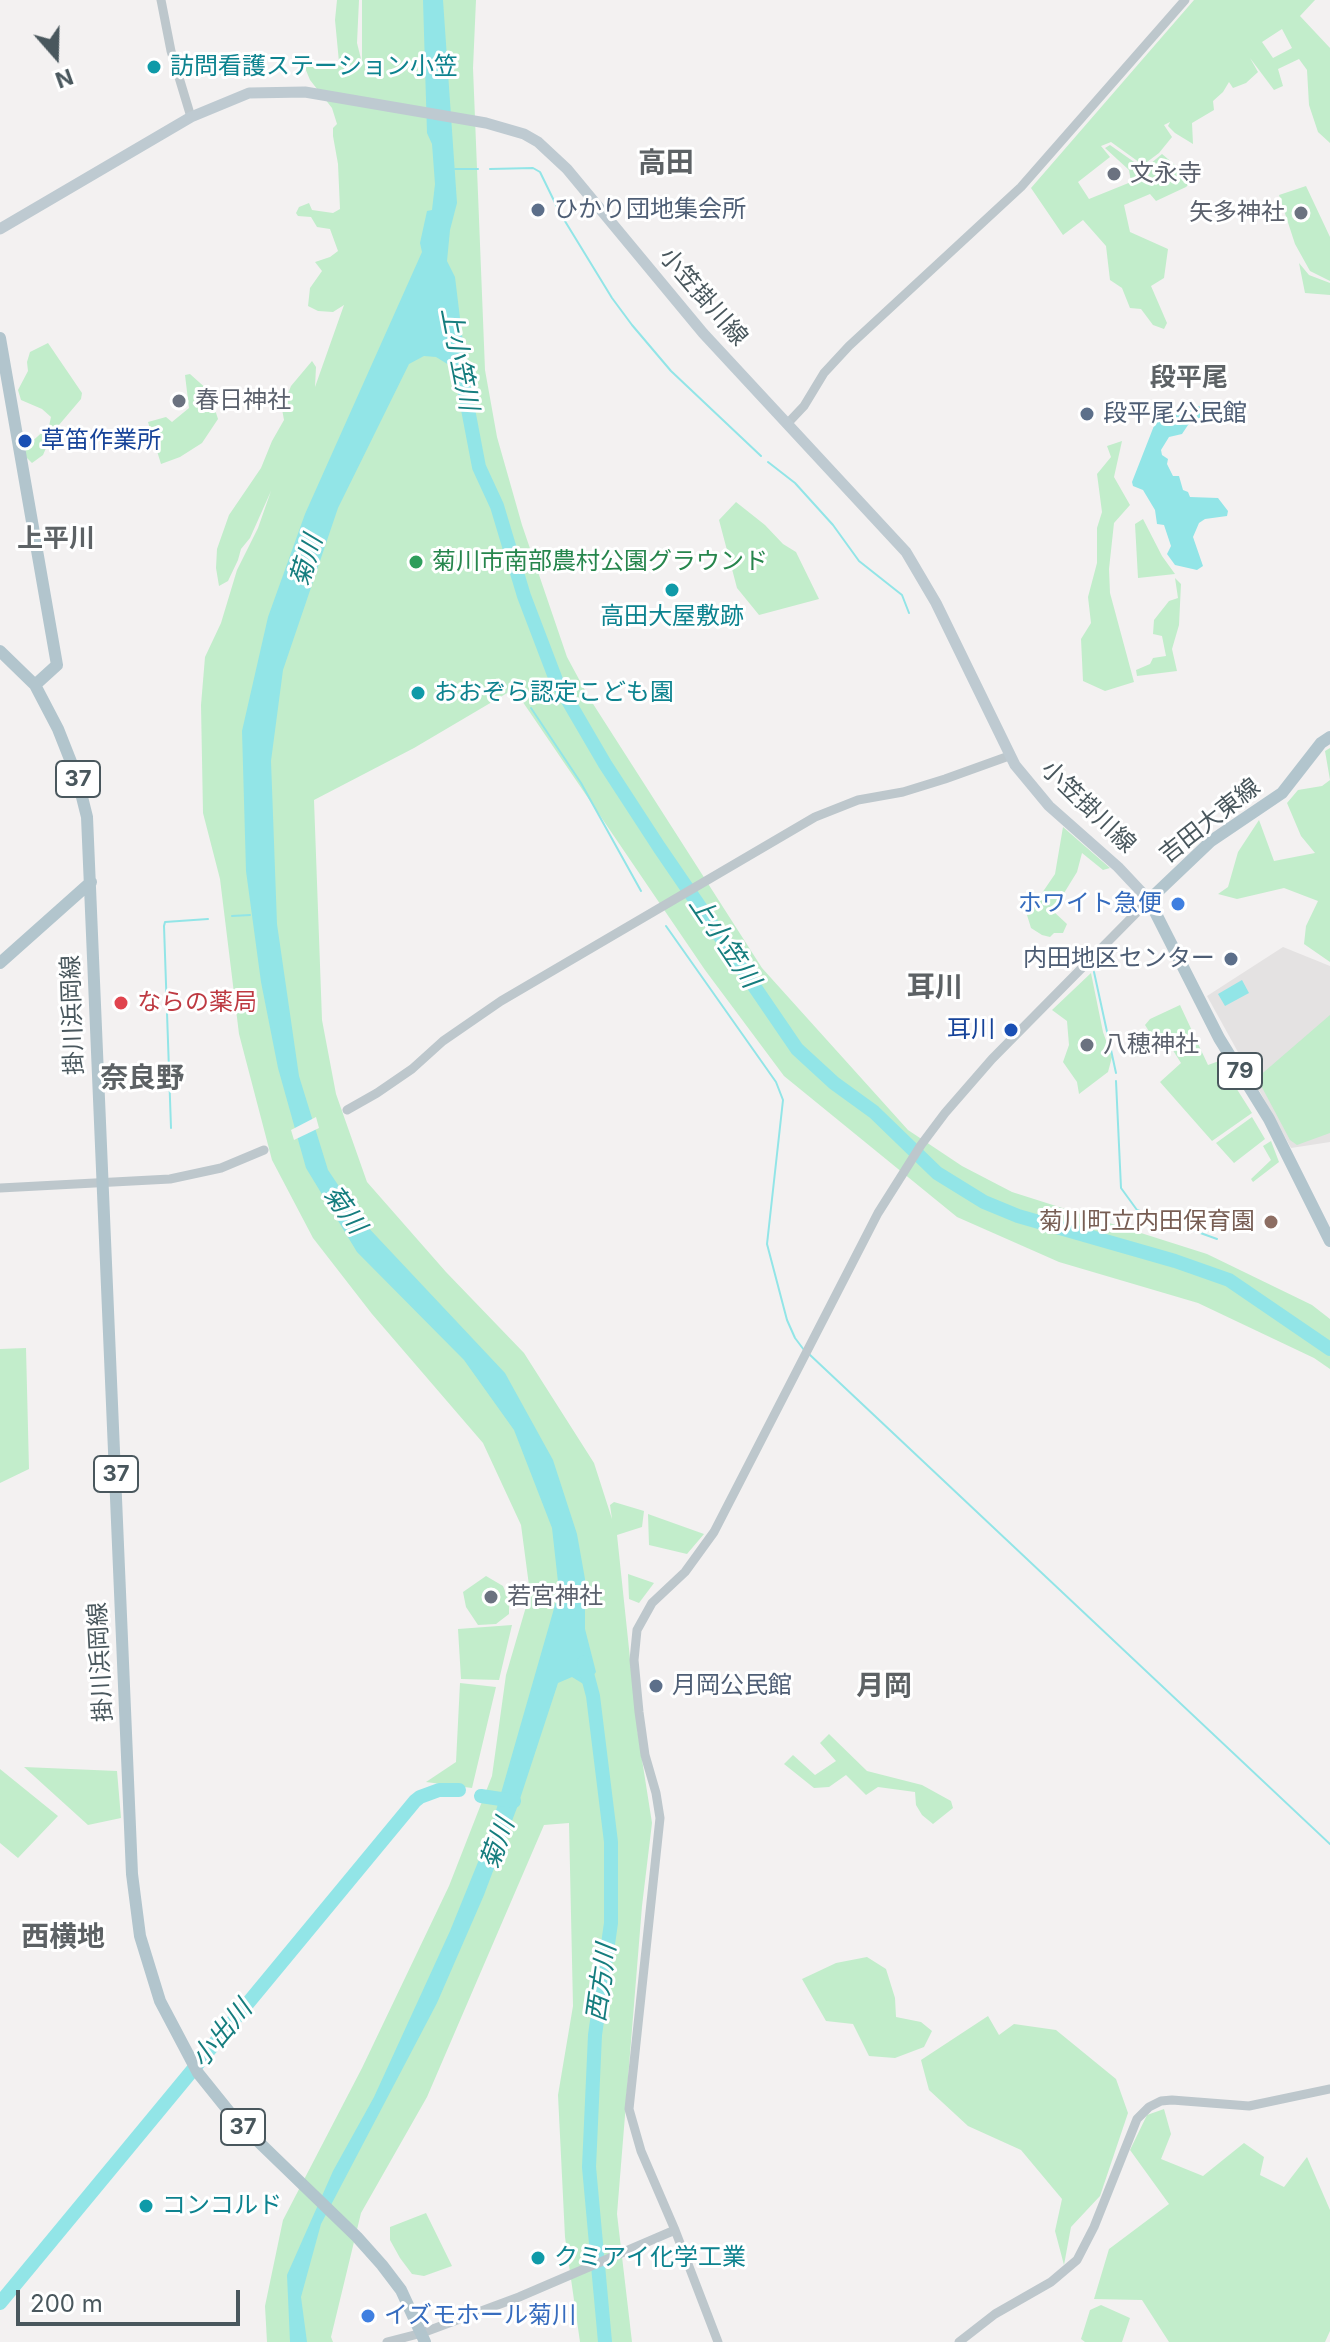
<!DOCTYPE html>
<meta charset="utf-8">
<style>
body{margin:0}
#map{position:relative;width:1330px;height:2342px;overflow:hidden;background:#f3f1f1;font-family:Inter,sans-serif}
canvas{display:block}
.north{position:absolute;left:16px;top:16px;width:80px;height:80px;-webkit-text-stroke:6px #fff;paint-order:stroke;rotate:160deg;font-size:22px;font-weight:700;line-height:32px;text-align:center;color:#49575d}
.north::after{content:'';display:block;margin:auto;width:28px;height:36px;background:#49575d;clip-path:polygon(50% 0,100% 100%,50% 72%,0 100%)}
.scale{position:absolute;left:16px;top:2290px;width:224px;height:36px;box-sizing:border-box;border:4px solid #49575d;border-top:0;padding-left:10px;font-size:24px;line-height:28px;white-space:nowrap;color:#49575d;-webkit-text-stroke:6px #fff;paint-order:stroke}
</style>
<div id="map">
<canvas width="1330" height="2342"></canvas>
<div class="north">N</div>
<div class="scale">200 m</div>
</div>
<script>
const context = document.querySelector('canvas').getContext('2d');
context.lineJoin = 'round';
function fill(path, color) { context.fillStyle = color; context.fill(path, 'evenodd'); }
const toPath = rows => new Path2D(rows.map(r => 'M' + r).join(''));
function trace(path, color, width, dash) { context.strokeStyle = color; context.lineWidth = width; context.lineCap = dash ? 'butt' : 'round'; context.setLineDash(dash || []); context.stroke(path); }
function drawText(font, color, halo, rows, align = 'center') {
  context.font = font + ' Inter,"Noto Sans JP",sans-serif'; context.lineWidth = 6; context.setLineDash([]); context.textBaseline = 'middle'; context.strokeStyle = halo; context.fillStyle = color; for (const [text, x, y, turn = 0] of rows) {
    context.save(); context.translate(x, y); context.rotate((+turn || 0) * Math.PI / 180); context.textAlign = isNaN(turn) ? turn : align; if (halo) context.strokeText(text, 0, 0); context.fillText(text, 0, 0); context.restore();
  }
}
const education = toPath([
 [1283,947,1330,966,1330,1142,1291,1148,1207,996]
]);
const green = toPath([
 [337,0,359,0,357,43,362,63,362,0,476,0,473,68,485,370,497,437,522,525,567,657,588,696,762,968,908,1130,962,1166,1012,1192,1207,1254,1312,1305,1330,1319,1330,1369,1314,1358,1198,1303,1059,1262,957,1217,784,1076,705,970,514,689,414,748,314,800,322,1020,336,1094,367,1182,446,1272,524,1353,594,1463,612,1519,610,1505,614,1502,644,1511,642,1527,617,1535,638,1734,652,1823,642,1906,617,2214,632,2342,580,2342,565,2237,558,2095,573,2006,569,1823,544,1825,427,2097,361,2213,331,2337,333,2342,267,2342,265,2306,283,2220,362,2068,449,1886,492,1776,506,1675,530,1593,521,1525,483,1443,372,1314,313,1238,272,1160,239,1034,220,879,203,813,201,705,205,657,221,623,237,570,258,528,271,491,250,538,241,549,238,560,228,581,219,586,216,568,217,549,229,515,261,468,272,441,284,420,282,409,291,386,312,361,316,367,315,387,344,305,333,312,318,311,308,306,310,288,322,271,315,262,330,257,338,251,330,229,317,227,311,217,298,216,296,213,299,207,309,203,312,210,333,213,340,209,338,164,333,136,333,128,337,124,332,108,310,80,303,63,339,62,335,20],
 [1194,0,1315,0,1300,16,1330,48,1330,143,1318,132,1309,105,1307,70,1299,59,1278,69,1283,86,1274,90,1250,58,1258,72,1246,83,1233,88,1229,82,1223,92,1213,101,1214,110,1192,123,1193,144,1175,133,1168,126,1170,122,1164,125,1172,137,1159,153,1143,165,1111,142,1101,146,1110,157,1078,182,1089,199,1131,182,1129,170,1105,148,1110,145,1144,169,1162,154,1193,180,1186,187,1156,201,1150,194,1124,205,1130,232,1168,249,1164,278,1151,286,1167,323,1164,329,1153,325,1141,309,1130,308,1122,288,1110,280,1106,246,1083,220,1063,235,1031,188],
 [1282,29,1292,48,1273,58,1262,42],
 [1306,186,1330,237,1330,281,1310,271,1295,244,1279,195],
 [1299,263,1309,275,1330,283,1330,295,1305,293],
 [48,343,82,393,81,399,53,432,43,455,32,463,25,456,26,447,49,426,51,417,42,409,21,400,18,390,28,371,27,362,30,352],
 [190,374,209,391,218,419,202,443,180,457,161,464,148,422,166,417,172,422,189,408,185,375],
 [1122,441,1114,477,1130,505,1114,523,1109,569,1110,593,1134,682,1105,691,1083,681,1081,639,1091,623,1088,597,1097,563,1097,528,1102,512,1097,474,1111,457,1107,446],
 [736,502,765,525,783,544,796,552,819,599,759,615,737,588,719,520],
 [1143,519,1162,556,1175,574,1138,578,1135,524],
 [1175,578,1181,584,1179,625,1172,649,1177,671,1137,676,1136,670,1150,664,1153,658,1166,656,1162,636,1153,634,1154,620,1169,601,1178,598],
 [1330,748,1330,962,1304,944,1306,926,1318,901,1284,888,1237,899,1218,894,1228,887,1238,852,1259,820,1274,861,1315,853,1301,836,1287,803,1298,790,1322,786,1330,780,1325,751],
 [1063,827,1110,868,1103,870,1082,853,1077,872,1053,911,1067,924,1063,933,1054,933,1050,937,1042,935,1031,928,1027,915,1055,874],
 [1091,973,1103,1032,1112,1057,1108,1072,1079,1094,1077,1082,1063,1062,1069,1045,1067,1021,1052,1010],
 [1180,1005,1208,1065,1219,1061,1252,1113,1212,1141,1160,1082,1181,1063,1162,1033,1150,1033,1145,1025,1150,1019],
 [1330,1015,1330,1133,1297,1145,1290,1140,1257,1078],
 [1252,1117,1265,1139,1234,1163,1216,1143],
 [1271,1141,1279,1162,1253,1182,1251,1179,1271,1160,1263,1146],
 [26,1348,29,1469,0,1483,0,1349],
 [648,1514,704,1534,687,1554,649,1545],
 [628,1574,654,1583,639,1603,629,1599],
 [486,1576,503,1586,509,1601,509,1614,496,1624,478,1625,466,1607,463,1592],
 [512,1625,499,1680,461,1679,458,1629],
 [460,1683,496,1687,472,1788,426,1782,456,1762],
 [829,1734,867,1771,922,1785,951,1801,953,1808,933,1824,922,1815,916,1805,915,1792,878,1787,866,1795,846,1775,829,1787,814,1788,784,1764,793,1755,815,1775,836,1761,820,1743],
 [24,1767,117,1771,121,1818,88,1825],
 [0,1769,58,1816,18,1858,0,1843],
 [867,1957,886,1969,895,1998,896,2017,921,2022,932,2031,924,2047,895,2058,869,2056,853,2024,826,2021,802,1979,836,1963],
 [988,2016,999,2035,1014,2024,1056,2030,1116,2079,1128,2113,1100,2196,1071,2227,1064,2265,1055,2231,1062,2199,1021,2150,968,2126,929,2090,921,2060],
 [1164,2109,1171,2134,1161,2159,1203,2176,1244,2143,1264,2157,1260,2175,1284,2187,1307,2157,1330,2210,1330,2331,1325,2342,1169,2342,1142,2300,1094,2299,1109,2249,1169,2204,1130,2150,1147,2115],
 [426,2213,452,2266,424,2276,412,2274,400,2258,390,2240,390,2227],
 [1101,2305,1130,2318,1122,2342,1085,2342,1081,2339,1090,2310]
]);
const water = toPath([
 [423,0,443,0,457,203,450,230,447,261,455,277,464,351,449,365,436,357,424,356,409,364,338,508,283,670,271,761,277,924,299,1076,328,1170,363,1222,505,1373,553,1460,577,1534,585,1579,585,1629,596,1672,585,1685,572,1677,558,1683,518,1805,484,1895,437,2003,321,2224,301,2297,307,2342,290,2342,287,2275,333,2171,374,2097,450,1931,489,1835,559,1591,552,1528,514,1430,464,1360,357,1252,306,1168,278,1068,261,982,246,871,242,731,268,617,305,514,422,252,420,243,427,211,432,210,435,184,432,144,427,133],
 [1197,406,1209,408,1214,415,1196,420,1188,425,1182,434,1169,437,1161,450,1162,455,1168,459,1167,464,1173,476,1179,476,1183,490,1188,492,1190,497,1218,498,1228,511,1227,516,1205,519,1199,523,1193,537,1203,566,1197,570,1175,565,1167,554,1171,546,1164,525,1157,524,1155,510,1143,490,1133,486,1132,482,1159,413,1186,414],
 [1242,980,1249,993,1225,1006,1218,994]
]);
const pier = toPath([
 [316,1117,319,1128,294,1140,291,1130]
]);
const stream = toPath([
 [455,169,478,169],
 [490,169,533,168,540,172,560,213,612,298,632,325,671,371,761,456],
 [768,462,795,483,833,525,859,561,902,595,909,613],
 [531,708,581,783,641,891],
 [232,916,250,915],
 [666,926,776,1082,783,1100,767,1244,787,1320,795,1338,804,1350],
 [1094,972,1116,1073],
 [1116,1081,1121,1188,1137,1210,1217,1239],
 [171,1128,164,926,165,922,208,919],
 [809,1354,1330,1844]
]);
const river = toPath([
 [455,341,479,467,497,506,524,596,556,680,605,764,659,847,797,1049,834,1083,874,1112,937,1173,984,1202,1018,1216,1175,1261,1229,1280,1330,1349],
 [584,1662,593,1696,611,1842,611,1923,595,2035,589,2167,605,2342],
 [481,1796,514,1801],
 [0,2303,415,1801,420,1797,439,1790,459,1790]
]);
const tertiary = toPath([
 [161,0,171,51,191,117],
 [787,424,804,406,824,373,849,346,1021,187,1185,0],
 [347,1110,377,1093,412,1069,443,1041,501,1001,815,817,858,800,903,792,945,779,1009,756],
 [0,1188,170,1179,221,1168,264,1150],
 [387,2342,422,2333,519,2297,675,2230],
 [718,2342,675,2230,641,2151,629,2109,660,1818,656,1793,645,1755,639,1712,634,1660,637,1630,652,1603,685,1572,714,1532,878,1213,921,1145,945,1113,992,1059,1149,900],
 [959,2342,995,2314,1051,2282,1077,2260,1094,2227,1137,2119,1149,2107,1161,2101,1172,2100,1249,2106,1330,2089]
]);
const secondary = toPath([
 [0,229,191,117,249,93,305,92,486,123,524,134,538,142,567,169,703,333,906,552,936,603,1015,765,1049,806,1118,867,1149,900]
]);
const primary = toPath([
 [0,338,57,665,35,685],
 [0,651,35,685,58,729,77,777,87,817,132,1874,140,1936,160,2001,198,2073,235,2119,357,2237,382,2265,401,2290,425,2342],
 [1330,737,1321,743,1282,793,1211,841,1149,900,1219,1038,1269,1119,1330,1241],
 [0,963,91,882]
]);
const markers = [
 [154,67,8,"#0f9aa8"],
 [1114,174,8,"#6b7280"],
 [538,210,8,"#5c6f8a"],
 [1301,213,8,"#6b7280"],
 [179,401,8,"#6b7280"],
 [1087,414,8,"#5c6f8a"],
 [25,441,8,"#1a4fb4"],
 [416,562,8,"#2e9e5b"],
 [672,590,8,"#0f9aa8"],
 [418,693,8,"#0f9aa8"],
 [1178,904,8,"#3f7fe0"],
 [1231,959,8,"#5c6f8a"],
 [121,1003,8,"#e0444e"],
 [1011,1030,8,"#1a4fb4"],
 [1087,1045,8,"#6b7280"],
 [1271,1222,8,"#8d6e63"],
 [491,1597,8,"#6b7280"],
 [656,1686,8,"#5c6f8a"],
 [146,2206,8,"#0f9aa8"],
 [538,2258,8,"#0f9aa8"],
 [368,2316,8,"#3f7fe0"]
];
const shields = [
 [78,779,44],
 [1240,1071,44],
 [116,1474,44],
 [243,2127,44]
];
const shieldNames = [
 ["37",78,779],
 ["79",1240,1071],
 ["37",116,1474],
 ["37",243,2127]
];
const cultureNames = [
 ["訪問看護ステーション小笠",170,67],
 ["高田大屋敷跡",672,617,"center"],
 ["おおぞら認定こども園",434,693],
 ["コンコルド",162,2206],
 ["クミアイ化学工業",554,2258]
];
const worshipNames = [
 ["文永寺",1130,174],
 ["矢多神社",1285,213,"right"],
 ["春日神社",195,401],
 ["八穂神社",1103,1045],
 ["若宮神社",507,1597]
];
const serviceNames = [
 ["ひかり団地集会所",554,210],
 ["段平尾公民館",1103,414],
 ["内田地区センター",1215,959,"right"],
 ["月岡公民館",672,1686]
];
const streetNames = [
 ["小笠掛川線",703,297,49],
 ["小笠掛川線",1088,807,44],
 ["吉田大東線",1210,821,-38],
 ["掛川浜岡線",73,1015,-92],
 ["掛川浜岡線",101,1662,-93]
];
const transitNames = [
 ["草笛作業所",41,441],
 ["耳川",995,1030,"right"]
];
const leisureNames = [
 ["菊川市南部農村公園グラウンド",432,562]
];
const shopNames = [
 ["ホワイト急便",1162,904],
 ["イズモホール菊川",384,2316,"left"]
];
const healthNames = [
 ["ならの薬局",137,1003]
];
const educationNames = [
 ["菊川町立内田保育園",1255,1222]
];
const waterNames = [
 ["上小笠川",459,359,79],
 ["菊川",307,561,-73],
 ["上小笠川",724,942,56],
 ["菊川",344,1210,54],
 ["菊川",498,1844,-70],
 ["西方川",602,1983,-82],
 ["小出川",222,2034,-50]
];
const neighbourhoodNames = [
 ["段平尾",1189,378],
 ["上平川",56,539]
];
const quarterNames = [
 ["高田",666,164],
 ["耳川",935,988],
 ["奈良野",142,1079],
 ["月岡",884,1687],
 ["西横地",63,1938]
];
fill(education, '#e4e2e2');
fill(green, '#c2edcb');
fill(water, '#92e5e7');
fill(pier, '#f3f1f1');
trace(stream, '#92e5e7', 2);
trace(river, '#92e5e7', 14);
trace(tertiary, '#bdc7cc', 9);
trace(secondary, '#becad1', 11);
trace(primary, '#b2c5cd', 12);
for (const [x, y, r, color] of markers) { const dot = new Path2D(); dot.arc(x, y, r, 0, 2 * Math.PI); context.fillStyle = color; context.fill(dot); trace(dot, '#fff', 3); }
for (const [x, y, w] of shields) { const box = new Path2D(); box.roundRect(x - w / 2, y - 18, w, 36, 6); context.fillStyle = '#fff'; context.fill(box); trace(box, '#49575d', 2); }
drawText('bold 22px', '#49575d', null, shieldNames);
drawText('24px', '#0d838f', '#fff', cultureNames, 'left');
drawText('24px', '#5b616d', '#fff', worshipNames, 'left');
drawText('24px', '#4e5e75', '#fff', serviceNames, 'left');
drawText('24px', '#49575d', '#fff', streetNames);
drawText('24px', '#164399', '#fff', transitNames, 'left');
drawText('24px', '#27864d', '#fff', leisureNames, 'left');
drawText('24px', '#366cbe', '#fff', shopNames, 'right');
drawText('24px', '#be3a42', '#fff', healthNames, 'left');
drawText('24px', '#785e54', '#fff', educationNames, 'right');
drawText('italic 26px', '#157d7e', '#fff', waterNames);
drawText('bold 26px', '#5d6265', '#fff', neighbourhoodNames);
drawText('bold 28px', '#5d6265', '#fff', quarterNames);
</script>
